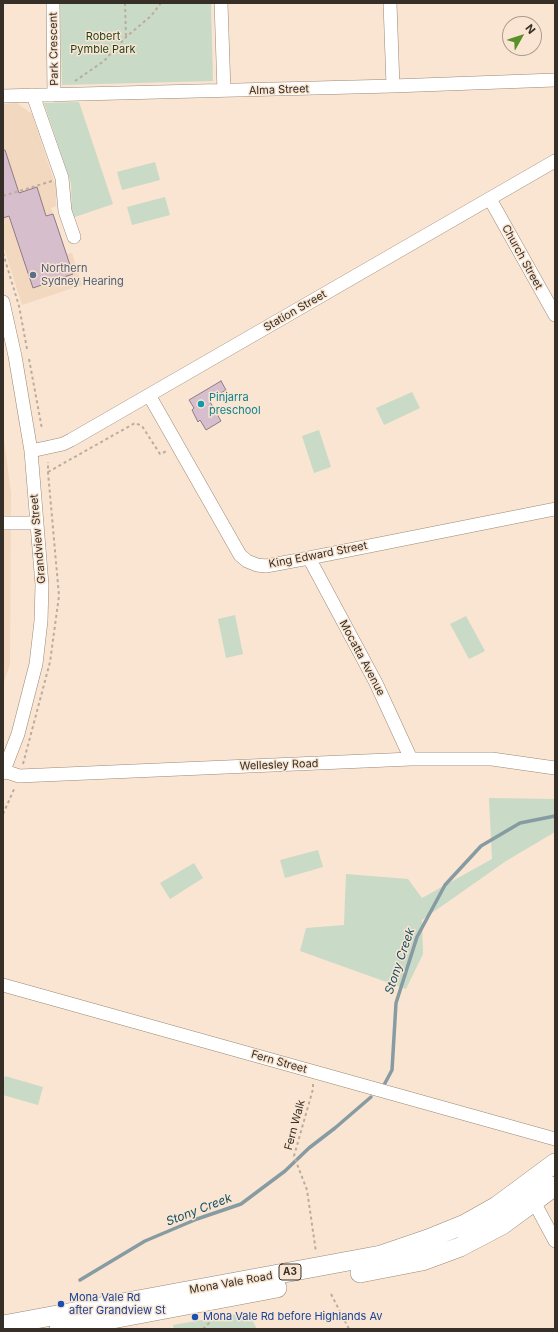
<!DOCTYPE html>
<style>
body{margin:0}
#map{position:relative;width:558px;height:1332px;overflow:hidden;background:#f9e5d1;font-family:Inter,sans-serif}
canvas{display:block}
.frame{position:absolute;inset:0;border:4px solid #362f27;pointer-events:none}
.north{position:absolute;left:502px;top:16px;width:40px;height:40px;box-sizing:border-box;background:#f9e5d1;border:1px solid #ab9c8d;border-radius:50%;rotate:51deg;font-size:11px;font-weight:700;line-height:16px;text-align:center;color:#362f27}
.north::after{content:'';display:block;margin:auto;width:14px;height:18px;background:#5a902a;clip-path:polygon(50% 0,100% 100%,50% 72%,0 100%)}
</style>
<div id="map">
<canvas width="558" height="1332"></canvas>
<div class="frame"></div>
<div class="north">N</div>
</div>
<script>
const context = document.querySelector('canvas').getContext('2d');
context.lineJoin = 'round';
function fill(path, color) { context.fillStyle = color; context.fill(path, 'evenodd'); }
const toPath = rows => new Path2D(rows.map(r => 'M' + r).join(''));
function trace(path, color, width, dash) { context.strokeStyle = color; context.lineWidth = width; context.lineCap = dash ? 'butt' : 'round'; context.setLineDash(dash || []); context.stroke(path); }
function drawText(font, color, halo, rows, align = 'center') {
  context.font = font + ' Inter,sans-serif'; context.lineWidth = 3; context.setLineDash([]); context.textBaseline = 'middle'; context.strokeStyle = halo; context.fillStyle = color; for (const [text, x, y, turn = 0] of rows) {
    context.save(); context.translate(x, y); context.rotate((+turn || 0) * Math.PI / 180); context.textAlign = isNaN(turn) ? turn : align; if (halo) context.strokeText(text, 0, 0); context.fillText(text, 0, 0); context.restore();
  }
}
const built = toPath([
 [17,103,32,114,56,187,56,206,51,208,67,254,72,253,82,285,22,305,3,245,3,104],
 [3,432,11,493,10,664,3,685]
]);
const green = toPath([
 [60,3,211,3,213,81,62,85],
 [79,102,113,204,72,218,71,183,44,103],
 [155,162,160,180,122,190,117,172],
 [165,197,170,215,132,225,127,207],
 [412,392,420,408,384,425,376,408],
 [319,430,331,467,314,473,302,436],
 [235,615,243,654,226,658,218,619],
 [466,616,485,651,469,659,450,624],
 [489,798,555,799,555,832,506,861,422,920,423,954,406,989,300,951,306,928,344,925,346,874,408,879,422,898,492,859],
 [318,850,323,867,285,878,280,860],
 [194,863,203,878,170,899,160,883],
 [5,1076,43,1087,38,1105,3,1095,3,1084],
 [248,1312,257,1329,174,1329,173,1325]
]);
const stream = toPath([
 [384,1085,392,1070,396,1003,417,937,445,885,481,846,520,823,555,816],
 [80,1280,145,1241,197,1219,241,1204,285,1171,309,1148,335,1128,371,1097]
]);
const building = toPath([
 [3,150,5,150,19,193,37,187,46,216,53,214,73,274,33,288,9,216,3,218,3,150],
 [221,381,226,390,209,400,221,421,206,430,200,420,198,422,192,410,194,408,189,400,221,381]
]);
const path = toPath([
 [125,3,126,36],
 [75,81,104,61,126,37,151,16,161,3],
 [3,196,52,181],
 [3,253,19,306,27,349],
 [29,359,42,429],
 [48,472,135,423,142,426,160,454,167,451],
 [23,764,50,662,59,596,48,472,48,462],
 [3,814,15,787],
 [313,1084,313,1089,294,1156,307,1190,316,1252],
 [331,1294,349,1329],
 [203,1329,212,1320,216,1319,216,1316]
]);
const minor = toPath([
 [53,3,54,95],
 [221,3,224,91],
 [390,3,393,86],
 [33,95,62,178,65,211,74,237],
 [3,96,393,86,555,80],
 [490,199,555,315],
 [3,302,15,356,31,451,42,585,41,621,36,664,18,734,3,773],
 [149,395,240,555,247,561,257,565,266,566,309,558,555,509],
 [31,451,63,444,71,440,555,161],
 [3,523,37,523],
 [309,558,376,683,411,759],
 [4,771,19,776,411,759,492,759,555,768],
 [3,985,555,1139],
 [534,1202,555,1241]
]);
const highway = toPath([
 [360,1273,422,1261,460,1247,502,1225,555,1186],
 [3,1325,381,1255,428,1239,465,1224,497,1206,555,1163],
 [59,1329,277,1288]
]);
const markers = [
 [33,275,4,"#5c6f8a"],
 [201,404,4,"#0f9aa8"],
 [61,1304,4,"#1a4fb4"],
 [195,1317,4,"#1a4fb4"]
];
const shields = [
 [290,1272,22]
];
const shieldNames = [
 ["A3",290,1272]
];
const parkNames = [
 ["Robert",103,37],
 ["Pymble Park",103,50]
];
const streetNames = [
 ["Park Crescent",54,49,-91],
 ["Alma Street",279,90,-2],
 ["Church Street",522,257,61],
 ["Station Street",295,311,-30],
 ["Grandview Street",38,539,-95],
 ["King Edward Street",318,555,-11],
 ["Mocatta Avenue",362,658,62],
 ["Wellesley Road",279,765,-2],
 ["Fern Street",279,1062,16],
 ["Fern Walk",295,1125,-75],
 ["Mona Vale Road",231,1283,-10]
];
const serviceNames = [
 ["Northern",41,269],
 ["Sydney Hearing",41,282]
];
const cultureNames = [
 ["Pinjarra",209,398],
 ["preschool",209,411]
];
const transitNames = [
 ["Mona Vale Rd",69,1298],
 ["after Grandview St",69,1311],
 ["Mona Vale Rd before Highlands Av",203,1317]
];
const waterNames = [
 ["Stony Creek",400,961,-71],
 ["Stony Creek",199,1210,-21]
];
fill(built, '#f1d8be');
fill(green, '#c9dac7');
trace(stream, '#869ba2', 3.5);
fill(building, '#d6becd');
trace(building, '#917a88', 1);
trace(minor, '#9a8976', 14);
trace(highway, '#9a8976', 20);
trace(path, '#bcac9c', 2, [3, 3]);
trace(minor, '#fff', 13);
trace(highway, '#fff', 19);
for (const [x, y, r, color] of markers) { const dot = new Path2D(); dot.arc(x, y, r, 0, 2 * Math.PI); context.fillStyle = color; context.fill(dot); trace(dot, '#f9e5d1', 1.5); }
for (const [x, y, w] of shields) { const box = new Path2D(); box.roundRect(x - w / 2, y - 8, w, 16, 3); context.fillStyle = '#f9e5d1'; context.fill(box); trace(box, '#362f27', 1); }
drawText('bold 10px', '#362f27', null, shieldNames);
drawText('11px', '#1e3f1c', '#f9e5d1', parkNames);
drawText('11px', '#362f27', '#f9e5d1', streetNames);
drawText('11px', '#4e5e75', '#f9e5d1', serviceNames, 'left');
drawText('11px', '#0d838f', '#f9e5d1', cultureNames, 'left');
drawText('11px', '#164399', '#f9e5d1', transitNames, 'left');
drawText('italic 12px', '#125066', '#f9e5d1', waterNames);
</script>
